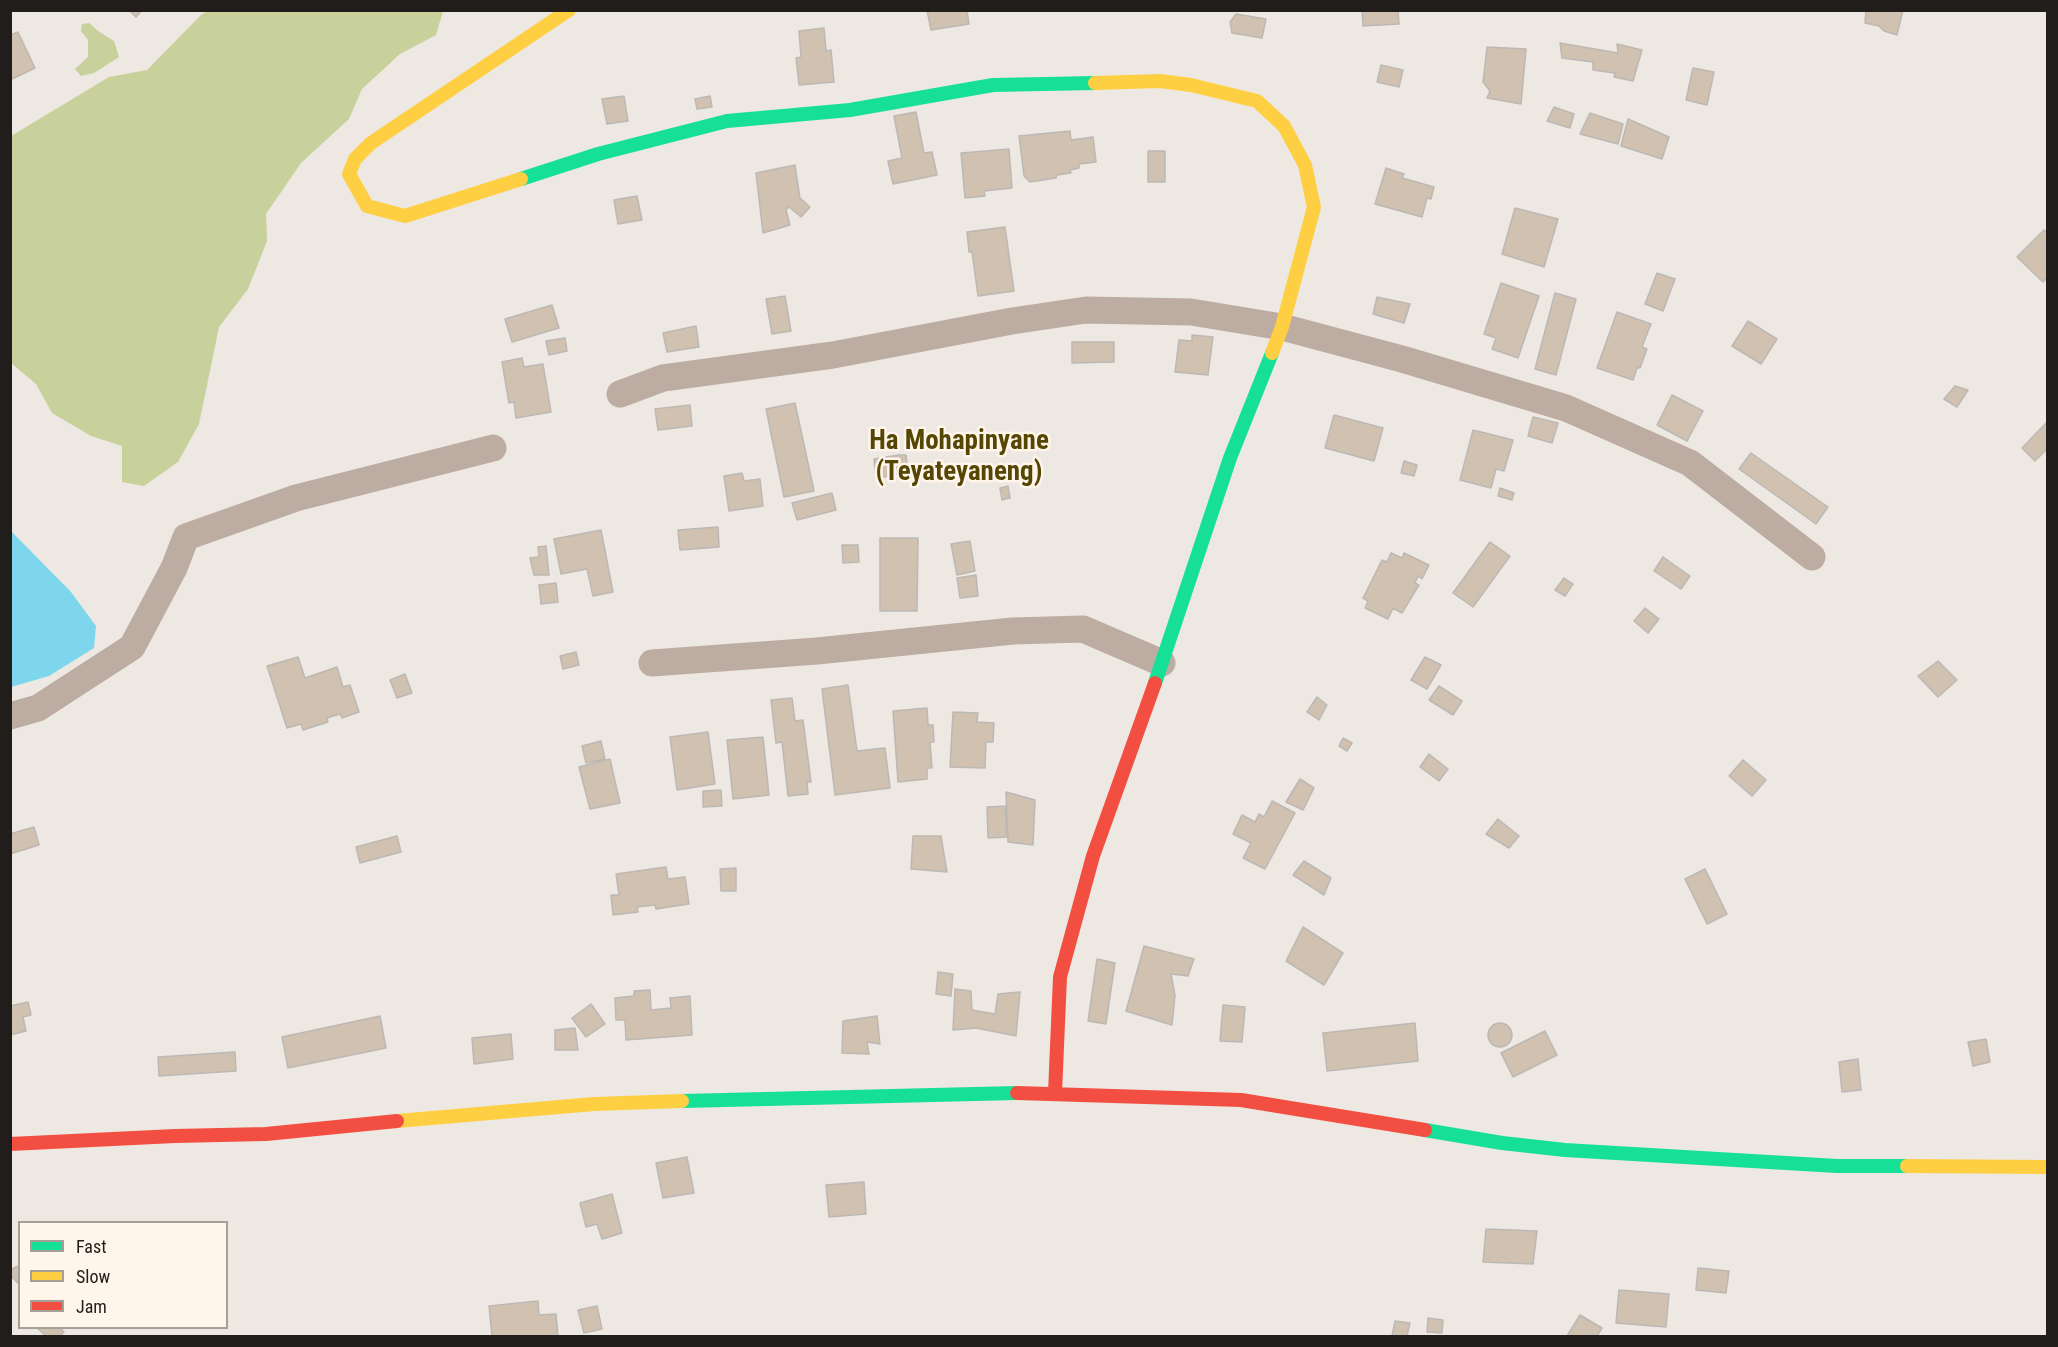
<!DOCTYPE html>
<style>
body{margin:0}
#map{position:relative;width:2058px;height:1347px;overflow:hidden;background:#ede8e2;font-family:"Roboto Condensed",sans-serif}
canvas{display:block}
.frame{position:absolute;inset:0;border:12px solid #211d1a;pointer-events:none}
.legend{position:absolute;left:18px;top:1221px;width:210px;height:108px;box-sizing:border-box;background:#fff5eb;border:2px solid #a69f97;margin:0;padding:8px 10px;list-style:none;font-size:18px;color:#211d1a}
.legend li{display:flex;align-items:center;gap:12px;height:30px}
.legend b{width:30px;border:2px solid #a69f97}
</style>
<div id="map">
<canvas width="2058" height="1347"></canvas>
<div class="frame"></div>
<ul class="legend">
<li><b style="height:8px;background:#16e098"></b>Fast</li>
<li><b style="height:8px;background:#ffcf43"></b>Slow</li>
<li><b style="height:8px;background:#f24e42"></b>Jam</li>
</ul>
</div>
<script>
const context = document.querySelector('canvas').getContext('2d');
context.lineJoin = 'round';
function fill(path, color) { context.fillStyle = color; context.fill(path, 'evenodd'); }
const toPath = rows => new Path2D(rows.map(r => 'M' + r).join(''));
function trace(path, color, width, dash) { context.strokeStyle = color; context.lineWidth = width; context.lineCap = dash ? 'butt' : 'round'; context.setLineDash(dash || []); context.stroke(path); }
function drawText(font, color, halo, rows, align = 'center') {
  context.font = font + ' "Roboto Condensed",sans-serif'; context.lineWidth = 5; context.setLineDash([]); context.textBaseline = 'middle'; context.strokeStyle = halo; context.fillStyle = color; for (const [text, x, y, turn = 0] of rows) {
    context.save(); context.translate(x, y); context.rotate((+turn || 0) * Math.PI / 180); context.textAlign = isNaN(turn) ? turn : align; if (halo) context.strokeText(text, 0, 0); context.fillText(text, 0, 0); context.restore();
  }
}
const forest = toPath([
 [334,11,352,12,369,10,443,11,436,35,400,54,362,89,349,119,301,163,266,214,267,241,248,289,219,327,199,424,178,462,144,486,122,482,122,446,91,436,52,413,36,384,11,363,11,136,109,77,147,70,202,14,211,10],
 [89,23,98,31,114,41,119,57,94,73,81,76,75,69,88,57,88,40,81,31,82,24]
]);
const water = toPath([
 [10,530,71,592,96,626,94,648,49,676,11,687]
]);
const building = toPath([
 [129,10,142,10,136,17,129,10],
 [927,10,967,10,969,24,931,30,927,10],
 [1362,10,1398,10,1399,24,1363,26,1362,10],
 [1866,10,1903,10,1897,35,1884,31,1879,26,1865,23,1866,10],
 [1236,14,1266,19,1262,38,1232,33,1230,22,1236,14],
 [824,28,826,51,831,50,834,82,799,85,796,58,801,57,799,31,824,28],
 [18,32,35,68,10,80,10,35,18,32],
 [1560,43,1618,53,1617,44,1642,50,1633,81,1614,77,1615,73,1593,70,1593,62,1562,58,1560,43],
 [1487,47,1526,49,1521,104,1487,98,1490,91,1483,82,1487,47],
 [1381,65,1403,70,1399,87,1377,82,1381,65],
 [1693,68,1714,72,1707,105,1686,100,1693,68],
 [624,96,628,121,607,124,602,99,624,96],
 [710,96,712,107,697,109,695,99,710,96],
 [1554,107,1574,114,1570,128,1547,121,1554,107],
 [916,112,924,153,932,152,937,175,893,184,888,161,902,158,894,116,916,112],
 [1590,113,1623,124,1618,144,1580,134,1590,113],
 [1628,119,1669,137,1662,159,1621,146,1628,119],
 [1070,131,1071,140,1093,137,1096,162,1079,164,1079,168,1070,170,1071,173,1057,175,1056,178,1030,182,1024,176,1019,136,1070,131],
 [1009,149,1012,188,984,191,985,196,965,198,961,153,1009,149],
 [1148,151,1165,151,1165,182,1148,182,1148,151],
 [795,165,800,198,810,207,801,217,789,207,786,210,790,225,763,233,756,173,795,165],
 [1386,168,1404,174,1402,178,1434,187,1431,199,1427,198,1422,217,1375,204,1386,168],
 [637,196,642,220,618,224,614,200,637,196],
 [1515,208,1558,219,1544,267,1502,254,1515,208],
 [1005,227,1014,291,978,296,972,252,969,252,967,232,1005,227],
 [2044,230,2048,233,2048,277,2043,282,2017,257,2044,230],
 [1657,273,1675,279,1663,311,1645,304,1657,273],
 [1501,283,1539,296,1518,358,1492,349,1496,338,1484,334,1501,283],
 [1555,293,1576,299,1556,375,1535,369,1555,293],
 [785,296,791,331,772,334,766,299,785,296],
 [1377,297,1410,304,1404,323,1373,314,1377,297],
 [552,305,559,328,512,342,505,319,552,305],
 [1617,312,1651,324,1642,347,1647,349,1640,368,1637,368,1633,380,1597,368,1617,312],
 [1748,321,1777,339,1761,364,1732,346,1748,321],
 [696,326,699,347,667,352,663,333,696,326],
 [1192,335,1213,337,1208,375,1175,372,1179,340,1192,341,1192,335],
 [565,338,567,351,549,355,546,341,565,338],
 [1072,342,1114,342,1114,362,1072,363,1072,342],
 [522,358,524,367,543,364,551,412,516,418,514,402,509,403,502,362,522,358],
 [1955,386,1968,390,1957,407,1944,399,1955,386],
 [1672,395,1703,411,1687,441,1657,425,1672,395],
 [795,403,814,491,784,497,766,409,795,403],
 [690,405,692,426,658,430,655,409,690,405],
 [1334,415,1383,428,1374,461,1325,448,1334,415],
 [1533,417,1558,423,1552,443,1528,436,1533,417],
 [2048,421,2048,448,2035,461,2022,448,2048,421],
 [1473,430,1513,440,1504,471,1496,469,1491,488,1460,480,1473,430],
 [892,438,894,445,880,449,878,442,892,438],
 [1751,453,1828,507,1816,524,1739,469,1751,453],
 [899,455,906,455,908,473,876,478,874,459,899,455],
 [1404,461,1417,465,1414,476,1401,473,1404,461],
 [742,473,744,481,760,479,763,506,729,511,724,476,742,473],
 [1008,486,1010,498,1002,500,1000,488,1008,486],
 [1500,488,1514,493,1512,500,1498,496,1500,488],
 [832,493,836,510,797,520,792,503,832,493],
 [718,527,719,547,680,550,678,530,718,527],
 [601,530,613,592,593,596,587,569,561,574,554,539,601,530],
 [880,538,918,538,917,611,880,611,880,538],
 [970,541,975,571,957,575,951,544,970,541],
 [1490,542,1510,556,1473,607,1453,593,1490,542],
 [842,545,858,545,859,562,843,563,842,545],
 [546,546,549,575,534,575,530,558,539,557,538,547,546,546],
 [1391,553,1402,558,1404,553,1429,565,1422,579,1418,576,1415,583,1419,585,1402,613,1393,608,1388,619,1365,608,1368,601,1363,598,1382,560,1387,562,1391,553],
 [1663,557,1690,576,1681,589,1654,571,1663,557],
 [976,575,978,596,960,598,957,578,976,575],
 [1564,578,1573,584,1565,596,1555,590,1564,578],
 [556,583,558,602,541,604,539,585,556,583],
 [1645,608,1659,619,1648,633,1634,621,1645,608],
 [576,652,579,665,563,669,560,656,576,652],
 [298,657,305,678,337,667,343,687,350,685,359,712,342,718,340,714,327,718,328,722,303,730,301,724,287,728,267,666,298,657],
 [1425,657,1441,665,1427,689,1411,680,1425,657],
 [1938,661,1957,680,1938,697,1918,676,1938,661],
 [405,674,412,693,397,698,390,680,405,674],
 [848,685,857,751,885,748,890,788,835,795,822,689,848,685],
 [1439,686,1462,701,1453,715,1429,700,1439,686],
 [1317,697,1327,705,1319,720,1307,712,1317,697],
 [792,698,795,721,803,720,811,782,807,782,808,794,788,796,782,742,776,743,771,700,792,698],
 [927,708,928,725,933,725,934,742,930,742,932,768,927,768,927,779,898,782,893,711,927,708],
 [953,712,978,713,977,722,994,723,993,742,986,742,985,768,950,767,953,712],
 [708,732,715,784,677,790,670,737,708,732],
 [763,737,769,795,733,799,727,740,763,737],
 [1343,738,1352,743,1347,751,1339,746,1343,738],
 [601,741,605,759,586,763,582,746,601,741],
 [1429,754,1448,769,1439,781,1420,767,1429,754],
 [610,759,620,803,590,809,579,767,610,759],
 [1743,760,1766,780,1752,796,1729,776,1743,760],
 [1300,779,1314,788,1303,810,1286,802,1300,779],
 [721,790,722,806,703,807,703,791,721,790],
 [1006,792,1035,800,1033,845,1008,842,1006,792],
 [1272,801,1295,813,1265,869,1243,858,1251,843,1233,834,1242,815,1255,822,1259,814,1264,817,1272,801],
 [1005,806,1007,837,988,838,987,807,1005,806],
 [1498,819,1519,836,1509,848,1486,834,1498,819],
 [34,827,39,845,10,854,10,834,34,827],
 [397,836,401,852,360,863,356,847,397,836],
 [913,836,941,836,947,872,911,869,913,836],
 [1304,861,1331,878,1324,895,1293,875,1304,861],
 [666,867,668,879,685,877,689,904,656,909,655,905,637,907,638,912,613,915,611,895,619,895,616,874,666,867],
 [736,868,736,891,721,891,720,869,736,868],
 [1705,869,1727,914,1707,924,1685,879,1705,869],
 [1303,927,1343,953,1324,985,1286,961,1303,927],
 [1144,946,1194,959,1188,976,1171,974,1175,996,1172,1025,1126,1011,1144,946],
 [1097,959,1115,963,1106,1024,1088,1021,1097,959],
 [938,972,953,974,951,996,936,994,938,972],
 [955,989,971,991,972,1010,995,1014,998,994,1020,992,1016,1036,976,1028,953,1030,955,989],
 [650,990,651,1010,671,1008,670,998,690,996,692,1035,626,1040,625,1020,616,1020,615,998,634,996,634,991,650,990],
 [28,1002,31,1015,23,1017,26,1031,10,1035,10,1006,28,1002],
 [591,1004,605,1024,586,1037,572,1018,591,1004],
 [1223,1005,1245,1007,1242,1042,1220,1041,1223,1005],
 [380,1016,386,1048,288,1068,282,1037,380,1016],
 [877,1016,880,1044,867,1042,869,1054,842,1053,843,1021,877,1016],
 [1415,1023,1418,1061,1327,1071,1323,1033,1415,1023],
 '1488 1035a12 12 0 1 1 24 0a12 12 0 1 1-24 0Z',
 [575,1028,578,1050,555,1050,555,1030,575,1028],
 [1545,1031,1557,1055,1513,1077,1501,1053,1545,1031],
 [511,1034,513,1059,474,1064,472,1038,511,1034],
 [1986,1039,1990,1062,1973,1066,1968,1042,1986,1039],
 [235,1052,236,1071,159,1076,158,1057,235,1052],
 [1858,1059,1861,1090,1842,1092,1839,1062,1858,1059],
 [687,1157,694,1193,663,1198,656,1163,687,1157],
 [864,1182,866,1214,829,1217,826,1185,864,1182],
 [612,1194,622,1233,602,1239,597,1224,586,1227,580,1203,612,1194],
 [1486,1229,1537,1231,1533,1264,1483,1262,1486,1229],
 [20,1265,20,1285,10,1275,10,1270,20,1265],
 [1698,1268,1729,1271,1726,1293,1696,1290,1698,1268],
 [1619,1290,1669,1294,1666,1327,1616,1323,1619,1290],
 [538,1301,539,1315,556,1314,558,1336,492,1336,489,1306,538,1301],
 [597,1306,602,1329,584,1333,578,1310,597,1306],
 [1580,1315,1602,1328,1597,1336,1567,1336,1580,1315],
 [1428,1318,1443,1320,1442,1333,1427,1332,1428,1318],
 [1395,1321,1410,1323,1407,1336,1392,1336,1395,1321],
 [37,1328,60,1328,64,1332,60,1336,46,1336,37,1328]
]);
const street = toPath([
 [620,394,663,378,833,355,1012,321,1086,310,1191,312,1282,327,1402,359,1566,408,1690,463,1812,557],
 [652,663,817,651,1013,631,1083,629,1162,663],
 [10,716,38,708,132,647,174,568,186,537,296,498,493,448]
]);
const fast = toPath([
 [521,179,598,154,727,121,850,110,993,85,1095,83],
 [1155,683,1230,458,1272,353],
 [682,1101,1017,1093],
 [1425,1130,1502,1143,1565,1150,1837,1166,1907,1166]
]);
const slow = toPath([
 [1095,83,1160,81,1191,85,1257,101,1284,126,1305,165,1314,207,1282,327,1272,353],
 [521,179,405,216,367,206,349,174,355,159,371,143,569,10],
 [397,1121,594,1104,682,1101],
 [1907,1166,2048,1167]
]);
const jam = toPath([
 [1017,1093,1241,1100,1425,1130],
 [1055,1093,1060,977,1093,856,1155,683],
 [10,1144,175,1136,266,1134,397,1121]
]);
const districtNames = [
 ["Ha Mohapinyane",959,442],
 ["(Teyateyaneng)",959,473]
];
fill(forest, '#c8d19c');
fill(water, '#7ed6ec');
fill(building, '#d0c1b0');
trace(building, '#bcb8b4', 1.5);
trace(street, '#bdaca1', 27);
trace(fast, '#16e098', 14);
trace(slow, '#ffcf43', 14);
trace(jam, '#f24e42', 14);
drawText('bold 27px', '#554603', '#fff5eb', districtNames);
</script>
